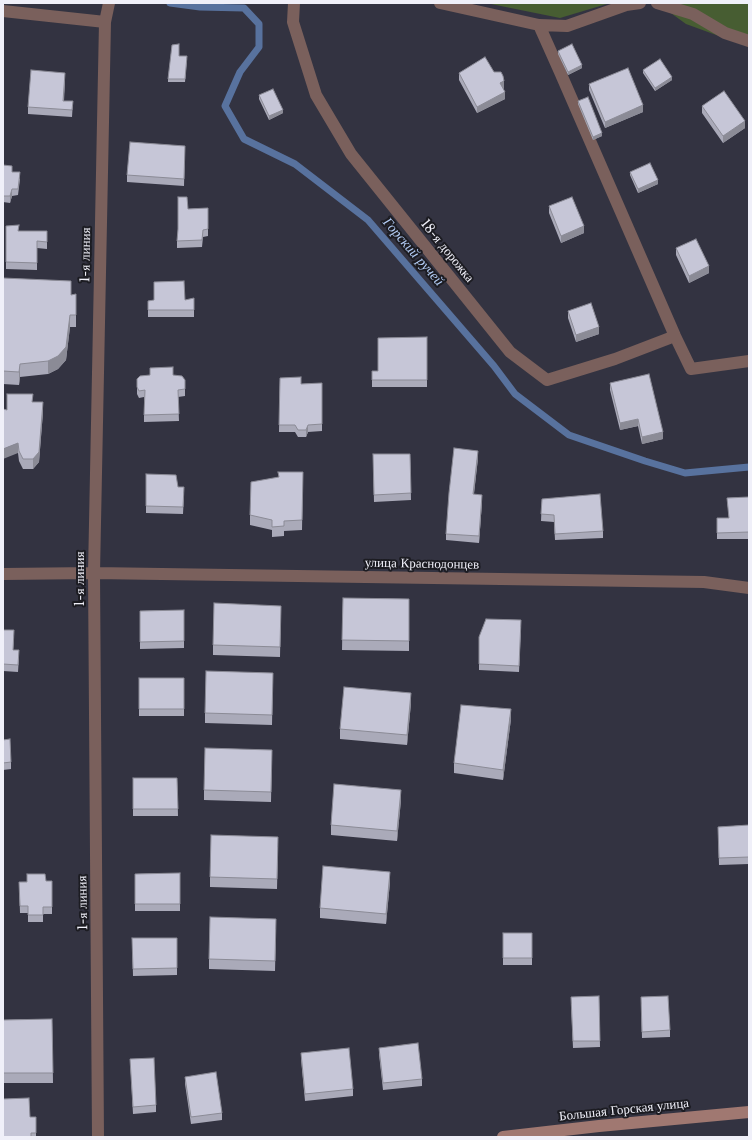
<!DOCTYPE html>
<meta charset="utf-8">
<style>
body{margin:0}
#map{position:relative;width:752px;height:1140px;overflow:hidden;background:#333341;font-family:"Libre Baskerville",serif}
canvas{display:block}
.frame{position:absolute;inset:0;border:4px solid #f0f0f9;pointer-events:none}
</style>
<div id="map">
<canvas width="752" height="1140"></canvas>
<div class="frame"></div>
</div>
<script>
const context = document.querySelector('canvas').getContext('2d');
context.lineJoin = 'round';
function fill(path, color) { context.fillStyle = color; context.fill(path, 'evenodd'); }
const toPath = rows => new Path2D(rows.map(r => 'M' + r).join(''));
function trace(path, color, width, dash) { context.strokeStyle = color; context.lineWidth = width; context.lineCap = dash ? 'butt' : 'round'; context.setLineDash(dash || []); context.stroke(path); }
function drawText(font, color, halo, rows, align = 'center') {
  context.font = font + ' "Libre Baskerville",serif'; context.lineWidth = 4; context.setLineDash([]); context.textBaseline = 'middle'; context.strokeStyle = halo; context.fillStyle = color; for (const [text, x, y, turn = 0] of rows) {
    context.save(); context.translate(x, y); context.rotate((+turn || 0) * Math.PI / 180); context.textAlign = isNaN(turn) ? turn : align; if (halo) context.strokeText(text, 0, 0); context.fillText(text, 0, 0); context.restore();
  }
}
const green = toPath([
 [486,3,610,3,560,18],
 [657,3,749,3,749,47,686,24]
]);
const stream = toPath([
 [170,3,200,7,244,8,259,24,259,47,240,72,225,106,244,139,295,164,368,220,494,366,515,394,569,435,645,461,685,473,749,467]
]);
const street = toPath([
 [294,3,293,22,316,95,351,154,510,352,547,380,615,359,675,336],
 [440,3,539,25,567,26,626,5,640,3],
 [657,3,693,14,725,33,749,41],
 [3,11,105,22],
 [539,25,560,72,675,336,691,369,749,361],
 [3,574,94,573,704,582,749,588],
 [98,1137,94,573,105,22,109,3]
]);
const secondary = toPath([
 [503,1137,599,1126,749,1112]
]);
const wall = toPath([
 [558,51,582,68,568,75,558,54],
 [179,56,187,59,185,82,168,82,168,79],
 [643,70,672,80,655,91,643,73],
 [459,73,504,88,503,89,505,99,477,113,459,80],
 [65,80,64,101,73,101,72,117,28,114,28,107],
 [589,84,643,112,605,128,589,90],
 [259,95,283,113,269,120,259,99],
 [578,101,602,136,593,140,578,104],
 [702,106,745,128,723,143,702,113],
 [185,146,184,186,127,182,127,175],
 [3,165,12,172,20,179,18,195,12,196,10,203,3,202],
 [630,172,658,184,638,193,630,175],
 [549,206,584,233,561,243,549,213],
 [208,208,208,236,203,237,202,247,177,248,177,241,188,209],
 [6,226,19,231,47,231,47,249,37,248,37,270,6,269],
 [676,248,709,273,689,283,676,255],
 [3,278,71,295,76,294,76,327,70,327,66,360,58,369,48,374,20,377,19,385,3,384],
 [154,300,185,300,194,305,194,317,148,317,148,301],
 [568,311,599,334,576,342,568,318],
 [427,337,427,387,372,387,372,371,378,371],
 [173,375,185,380,185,396,178,397,179,421,144,422,144,397,139,398,137,394,137,379],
 [280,378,301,384,322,383,322,431,308,432,306,437,298,437,295,432,279,432],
 [610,383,663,439,642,444,638,426,620,430,610,390],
 [33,402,43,412,39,462,33,469,23,469,19,461,18,453,7,410],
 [373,454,410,454,411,500,374,502],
 [478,458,474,494,482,502,479,543,446,540,446,534],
 [303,472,302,530,284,531,284,536,272,537,272,530,250,525,250,515,278,477],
 [146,474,178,487,184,494,183,514,146,513],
 [749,497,749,539,717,539,717,518,729,518,727,498],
 [542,499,603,531,603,538,555,540,554,522,541,521],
 [343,598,409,599,409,651,342,650],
 [281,606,280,657,213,655,213,645],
 [184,610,184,648,140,649,140,611],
 [521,627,519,672,479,670,479,637],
 [3,630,14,637,13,650,19,657,18,672,3,671],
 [273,673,272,725,205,723,205,713],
 [139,678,184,678,184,716,139,716],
 [411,703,407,745,340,739,340,729],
 [511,719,503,780,454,773,454,763],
 [3,740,11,762,11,769,3,770],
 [272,750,271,802,204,800,204,790],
 [133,778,177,778,178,816,133,816],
 [401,800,397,841,331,835,331,825],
 [749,825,749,864,719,865,718,827],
 [278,847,277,889,210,887,210,877],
 [180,873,180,911,135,911,135,874],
 [52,881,52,914,43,914,43,922,28,922,28,913,20,913,19,882],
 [390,882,386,924,320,918,320,908],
 [276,929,275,971,209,969,209,959],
 [503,933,532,933,532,965,503,965],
 [132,938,177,938,177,975,133,976],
 [599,996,600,1047,573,1048,571,1004],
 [641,1004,670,1030,670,1037,642,1038],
 [52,1019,53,1083,3,1083,3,1020],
 [379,1048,422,1079,422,1086,383,1090,379,1054],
 [301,1053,353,1089,353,1096,305,1101,301,1059],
 [130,1059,156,1105,156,1112,133,1114],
 [185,1077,222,1113,222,1120,191,1124,185,1084],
 [30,1117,36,1117,36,1137,3,1137]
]);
const shadedWall = toPath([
 [582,65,582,68,568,75,568,72],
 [65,73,65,80,63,108,63,101],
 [672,77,672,80,655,91,655,88],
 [504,81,504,88,500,90,500,83],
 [505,92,505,99,477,113,477,107],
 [643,105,643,112,605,128,605,122],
 [283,110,283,113,269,120,269,116],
 [745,121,745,128,723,143,723,136],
 [602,133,602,136,593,140,593,137],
 [658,180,658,184,638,193,638,189],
 [12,189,12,196,10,203,10,196],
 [584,226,584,233,561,243,561,236],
 [709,266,709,273,689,283,689,276],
 [70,315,70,327,66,360,58,369,48,374,48,361],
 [599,327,599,334,576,342,576,335],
 [20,364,20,377,19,385,19,372],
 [43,402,43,412,39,462,33,469,33,459],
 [638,419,638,426,620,430,620,423],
 [308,425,308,432,306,437,306,430],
 [663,432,663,439,642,444,642,437],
 [18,443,18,453,3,459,3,449],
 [478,451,478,458,473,501,473,494],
 [482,495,482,502,479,543,479,536],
 [411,693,411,703,407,745,407,735],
 [511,709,511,719,503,780,503,770],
 [401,790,401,800,397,841,397,831],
 [390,872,390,882,386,924,386,914]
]);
const building = toPath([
 [179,44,179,56,187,56,185,79,168,79,172,45,179,44],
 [572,44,582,65,568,72,558,51,572,44],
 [485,57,494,72,501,72,503,76,504,81,500,83,505,92,477,107,459,73,485,57],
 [660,59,672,77,655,88,643,70,660,59],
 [628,68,643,105,605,122,589,84,628,68],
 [31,70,65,73,63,101,73,101,72,110,28,107,31,70],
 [273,89,283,110,269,116,259,95,273,89],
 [724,91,745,121,723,136,702,106,724,91],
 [588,97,602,133,593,137,578,101,588,97],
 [130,142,185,146,184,179,127,175,130,142],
 [650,163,658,180,638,189,630,172,650,163],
 [3,165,12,166,12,172,20,172,18,189,12,189,10,196,3,196,3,165],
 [178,197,187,197,188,209,208,208,208,229,203,230,202,240,177,241,178,229,178,197],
 [572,197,584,226,561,236,549,206,572,197],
 [19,225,18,231,47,231,47,242,37,241,37,263,6,262,6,226,19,225],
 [696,239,709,266,689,276,676,248,696,239],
 [3,278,71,281,71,295,76,294,76,315,70,315,66,347,58,356,48,361,20,364,19,372,3,371,3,278],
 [184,281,185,300,194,298,194,310,148,310,148,301,154,300,154,282,184,281],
 [591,303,599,327,576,335,568,311,591,303],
 [427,337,427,380,372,380,372,371,378,371,378,338,427,337],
 [173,367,173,375,182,376,185,380,185,389,178,390,179,414,144,415,145,390,139,391,137,387,137,379,140,376,150,375,150,368,173,367],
 [649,374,663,432,642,437,638,419,620,423,610,383,649,374],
 [301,377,301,384,322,383,322,424,308,425,306,430,298,430,295,425,279,425,280,378,301,377],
 [7,394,33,394,32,402,43,402,39,452,33,459,23,459,19,451,18,443,3,449,3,409,7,410,7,394],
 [454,448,478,451,473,494,482,495,479,536,446,534,449,493,454,448],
 [373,454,410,454,411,493,374,495,373,454],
 [278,472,303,472,302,520,284,521,284,526,272,527,272,520,250,515,251,482,279,477,278,472],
 [146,474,176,475,178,487,184,487,183,507,146,506,146,474],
 [600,494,603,531,555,534,554,515,541,514,542,499,600,494],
 [749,497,749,532,717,533,717,518,729,518,727,498,749,497],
 [343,598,409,599,409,641,342,640,343,598],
 [214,603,281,606,280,647,213,645,214,603],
 [184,610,184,641,140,642,140,611,184,610],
 [486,619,521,620,519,666,479,664,479,637,486,619],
 [3,630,14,630,13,650,19,650,18,665,3,664,3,630],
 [206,671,273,673,272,715,205,713,206,671],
 [139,678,184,678,184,709,139,709,139,678],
 [344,687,411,693,407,735,340,729,344,687],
 [461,705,511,709,503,770,454,763,461,705],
 [10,739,11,762,3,763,3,740,10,739],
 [205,748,272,750,271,792,204,790,205,748],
 [133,778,177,778,178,809,133,809,133,778],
 [334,784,401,790,397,831,331,825,334,784],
 [749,825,749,857,719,858,718,827,749,825],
 [211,835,278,837,277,879,210,877,211,835],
 [323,866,390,872,386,914,320,908,323,866],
 [180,873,180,904,135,904,135,874,180,873],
 [27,874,45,874,46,881,52,881,52,907,43,907,43,915,28,915,28,906,20,906,19,882,27,882,27,874],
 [210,917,276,919,275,961,209,959,210,917],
 [503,933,532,933,532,958,503,958,503,933],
 [132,938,177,938,177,968,133,969,132,938],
 [599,996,600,1041,573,1041,571,997,599,996],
 [668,996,670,1030,642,1032,641,997,668,996],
 [52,1019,53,1073,3,1073,3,1020,52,1019],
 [418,1043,422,1079,383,1083,379,1048,418,1043],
 [349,1048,353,1089,305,1094,301,1053,349,1048],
 [154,1058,156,1105,133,1107,130,1059,154,1058],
 [216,1072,222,1113,191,1117,185,1077,216,1072],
 [29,1098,30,1117,36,1117,36,1133,31,1133,31,1137,3,1137,3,1099,29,1098]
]);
const streetNames = [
 ["18-я дорожка",447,251,51],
 ["1-я линия",86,255,-89],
 ["улица Краснодонцев",422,564,1],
 ["1-я линия",80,579,-90],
 ["1-я линия",83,903,-91],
 ["Большая Горская улица",624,1110,-6]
];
const waterNames = [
 ["Горский ручей",413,252,49]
];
fill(green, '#475d32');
trace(stream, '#58729e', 7);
trace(street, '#7a605c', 12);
trace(secondary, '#a07871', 12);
fill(wall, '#aaaab9');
fill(shadedWall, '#8b8b96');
fill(building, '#c6c6d7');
trace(building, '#8b8b96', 1);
drawText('13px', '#f0f0f9', '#1c1c22', streetNames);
drawText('italic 14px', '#b3ccf5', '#1c1c22', waterNames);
</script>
